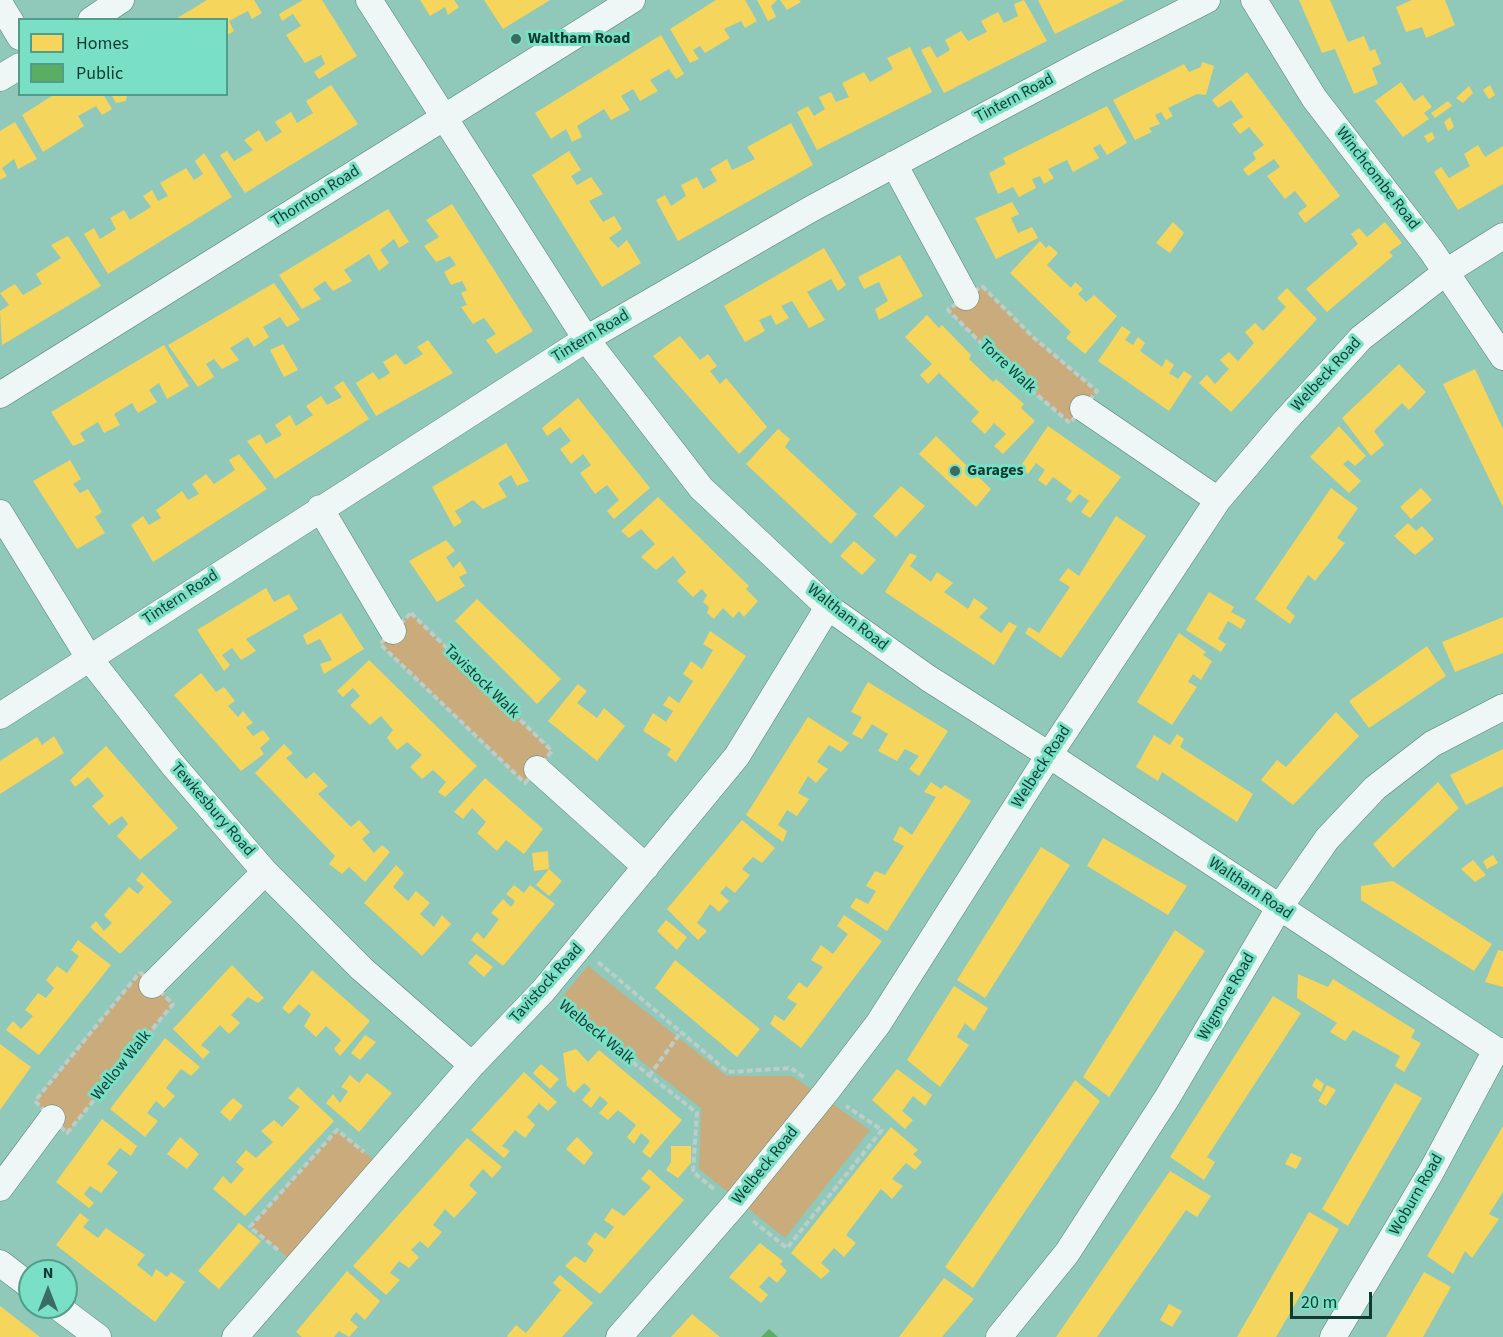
<!DOCTYPE html>
<style>
body{margin:0}
#map{position:relative;width:1503px;height:1337px;overflow:hidden;background:#90c8ba;font-family:"Source Sans 3",sans-serif}
canvas{display:block}
.legend{position:absolute;left:18px;top:18px;width:210px;height:78px;box-sizing:border-box;background:#79dfc5;border:2px solid #4f9d8a;margin:0;padding:8px 10px;list-style:none;font-size:18px;color:#0f3b31}
.legend li{display:flex;align-items:center;gap:12px;height:30px}
.legend b{width:30px;border:2px solid #4f9d8a}
.north{position:absolute;left:18px;top:1259px;width:60px;height:60px;box-sizing:border-box;background:#79dfc5;border:2px solid #4f9d8a;border-radius:50%;rotate:0deg;font-size:16px;font-weight:700;line-height:24px;text-align:center;color:#0f3b31}
.north::after{content:'';display:block;margin:auto;width:21px;height:27px;background:#3c6c61;clip-path:polygon(50% 0,100% 100%,50% 72%,0 100%)}
.scale{position:absolute;left:1290px;top:1292px;width:82px;height:27px;box-sizing:border-box;border:3px solid #0f3b31;border-top:0;padding-left:8px;font-size:18px;line-height:21px;white-space:nowrap;color:#0f3b31;-webkit-text-stroke:4px #79dfc5;paint-order:stroke}
</style>
<div id="map">
<canvas width="1503" height="1337"></canvas>
<ul class="legend">
<li><b style="height:16px;background:#f6d55c"></b>Homes</li>
<li><b style="height:16px;background:#5aae61"></b>Public</li>
</ul>
<div class="north">N</div>
<div class="scale">20 m</div>
</div>
<script>
const context = document.querySelector('canvas').getContext('2d');
context.lineJoin = 'round';
function fill(path, color) { context.fillStyle = color; context.fill(path, 'evenodd'); }
const toPath = rows => new Path2D(rows.map(r => 'M' + r).join(''));
function trace(path, color, width, dash) { context.strokeStyle = color; context.lineWidth = width; context.lineCap = dash ? 'butt' : 'round'; context.setLineDash(dash || []); context.stroke(path); }
function drawText(font, color, halo, rows, align = 'center') {
  context.font = font + ' "Source Sans 3",sans-serif'; context.lineWidth = 6; context.setLineDash([]); context.textBaseline = 'middle'; context.strokeStyle = halo; context.fillStyle = color; for (const [text, x, y, turn = 0] of rows) {
    context.save(); context.translate(x, y); context.rotate((+turn || 0) * Math.PI / 180); context.textAlign = isNaN(turn) ? turn : align; if (halo) context.strokeText(text, 0, 0); context.fillText(text, 0, 0); context.restore();
  }
}
const green = toPath([
 [982,286,1033,337,1097,391,1070,423,1008,370,948,310],
 [411,613,552,751,525,783,380,644],
 [588,966,727,1076,792,1076,870,1130,785,1238,699,1169,701,1108,561,998],
 [140,972,173,1004,67,1133,35,1101],
 [337,1130,383,1167,297,1265,250,1227]
]);
const homes = toPath([
 [207,0,254,0,262,13,252,19,248,11,229,21,234,31,226,36,226,20,174,20],
 [303,0,322,0,357,56,319,79,314,72,325,64,321,55,305,63,286,35,301,26,293,14,282,21,279,14],
 [420,0,454,0,459,7,448,15,445,7,430,16],
 [484,0,550,0,503,29],
 [716,0,745,0,757,21,745,28,741,21,724,29,730,38,705,53,700,46,693,50,699,59,690,63,670,29],
 [757,0,777,0,771,6,776,17,768,21],
 [780,0,799,0,801,2,787,10],
 [1024,0,1047,41,944,93,921,50,930,46,937,58,950,50,945,40,961,31,968,41,987,32,981,21,998,12,1004,23,1018,16,1014,4],
 [1038,0,1125,0,1055,34],
 [1299,0,1330,0,1348,42,1364,36,1370,51,1375,49,1381,64,1372,68,1378,84,1354,94,1335,49,1322,53],
 [1412,0,1445,0,1455,25,1426,38,1422,27,1406,32,1396,7],
 [661,35,684,74,676,79,669,69,650,80,658,91,640,101,633,89,621,96,630,110,611,120,604,109,577,126,582,137,572,142,566,129,551,139,535,113],
 [910,47,932,92,817,150,797,112,808,106,814,116,825,109,819,97,831,92,836,102,849,97,842,83,864,72,870,82,893,69,887,58],
 [1202,62,1214,66,1206,95,1197,94,1168,108,1173,116,1166,120,1161,112,1155,115,1160,124,1149,128,1152,132,1135,140,1113,100,1184,64,1189,72,1201,67],
 [1247,72,1340,196,1305,223,1298,213,1307,206,1295,191,1285,199,1267,176,1280,167,1274,159,1248,176,1243,169,1256,159,1253,153,1264,145,1249,127,1240,134,1232,124,1243,117,1231,100,1218,108,1212,100],
 [1401,82,1414,101,1423,95,1432,107,1424,113,1429,119,1403,137,1375,101],
 [331,85,358,124,245,193,220,155,227,151,234,161,253,150,244,140,259,130,266,142,282,132,275,122,291,112,297,123,313,113,306,101],
 [1490,85,1495,95,1489,99,1483,90],
 [1469,86,1473,93,1463,103,1456,98],
 [55,94,103,94,112,109,102,115,96,106,78,116,84,126,43,152,22,115],
 [111,94,127,94,126,101,116,103],
 [1448,101,1452,106,1435,118,1431,113],
 [1107,106,1127,143,1107,155,1100,144,1093,148,1099,158,1073,172,1067,160,1048,169,1054,178,1044,184,1040,176,1032,179,1036,188,1019,197,1013,187,998,194,989,173,1006,164,1003,158],
 [1450,117,1454,127,1448,131,1444,122],
 [15,122,37,159,18,169,14,159,2,168,7,176,0,180,0,131],
 [791,123,813,165,678,241,656,200,665,195,671,206,686,196,681,185,697,177,703,189,717,181,710,169,727,159,732,170,755,159,747,147],
 [1432,132,1435,138,1428,143,1424,136],
 [1478,145,1485,157,1503,146,1503,184,1458,210,1434,172,1441,167,1449,178,1470,166,1464,154],
 [569,151,581,170,571,176,577,185,591,177,603,194,589,201,603,222,614,216,622,229,609,238,618,248,627,240,641,263,602,287,532,175],
 [204,153,232,197,108,274,84,234,94,228,100,239,116,229,110,218,124,210,130,220,151,207,143,196,152,190,158,201,168,196,160,183,186,168,194,180,203,174,195,161],
 [1012,202,1019,214,1011,218,1018,233,1032,227,1038,238,996,259,975,218],
 [452,204,533,331,496,354,486,340,496,334,484,318,473,324,461,307,467,305,461,293,467,290,462,281,451,285,444,272,456,265,450,256,436,262,424,246,439,237,426,220],
 [388,209,409,242,399,248,394,239,380,250,389,263,379,271,369,254,344,270,352,281,333,291,325,281,313,289,321,299,302,309,279,275],
 [1173,222,1184,233,1170,253,1156,243],
 [1385,222,1402,243,1389,252,1393,256,1327,312,1306,289,1358,244,1351,234,1359,228,1367,237],
 [68,236,101,286,2,345,0,311,9,305,0,293,15,284,23,295,42,284,36,274,61,258,51,245],
 [1040,241,1046,248,1049,245,1058,253,1047,265,1071,288,1075,282,1083,289,1078,294,1086,302,1094,295,1117,316,1085,354,1066,338,1071,332,1010,273],
 [824,248,846,285,838,291,831,279,807,292,825,320,809,328,792,301,781,306,789,318,776,325,771,315,759,320,765,331,745,342,724,306],
 [900,255,923,296,879,320,875,309,888,301,879,282,864,289,858,277],
 [274,283,300,320,287,327,280,317,263,327,269,337,254,347,248,337,230,348,239,360,222,369,214,359,206,364,214,377,198,387,168,345],
 [1287,288,1317,319,1231,412,1199,383,1207,375,1215,384,1229,369,1220,360,1229,352,1238,361,1254,343,1245,332,1255,323,1263,331,1286,307,1277,298],
 [927,315,939,328,942,325,971,355,969,359,993,382,996,379,1024,404,1021,408,1035,421,1003,454,994,446,1006,434,994,423,985,434,971,421,979,412,939,373,928,384,920,375,932,364,905,337],
 [1122,326,1131,332,1125,340,1133,345,1138,337,1145,343,1140,351,1162,367,1166,359,1174,365,1169,373,1178,379,1184,371,1192,376,1169,411,1098,361],
 [680,336,700,360,708,354,717,366,710,371,720,384,726,378,767,427,739,454,653,356],
 [428,340,453,373,376,416,356,383,373,372,379,380,390,373,383,362,396,354,405,365,423,354,417,347],
 [283,344,298,370,284,377,270,350],
 [164,345,189,386,167,399,159,383,149,390,157,402,138,413,132,403,114,414,120,425,104,433,98,422,80,433,85,441,73,446,51,412],
 [1399,364,1426,392,1409,410,1402,403,1374,431,1384,445,1371,456,1342,418],
 [1475,369,1503,429,1503,507,1443,384],
 [343,381,369,419,275,479,247,441,260,434,266,444,282,435,275,425,290,415,296,426,313,415,306,406,321,396,327,405,342,397,334,387],
 [578,398,650,488,614,519,607,511,619,500,607,485,595,494,580,473,591,465,583,454,571,464,560,449,571,441,560,427,547,436,542,428],
 [1048,426,1121,477,1090,518,1081,512,1089,501,1079,494,1071,503,1066,499,1072,491,1053,477,1046,486,1038,480,1045,470,1036,463,1028,474,1020,467],
 [1339,426,1366,456,1355,466,1348,460,1343,464,1361,481,1349,493,1310,457],
 [778,429,790,439,785,447,857,514,831,544,746,464],
 [936,436,991,489,976,507,919,454],
 [506,443,529,481,517,486,511,475,498,483,507,497,483,509,473,500,455,511,462,522,454,527,432,487],
 [239,454,267,489,153,562,131,525,143,516,149,525,161,518,156,510,182,491,188,500,199,494,192,484,206,474,214,484,235,470,229,460],
 [70,460,81,479,73,484,80,493,88,489,102,512,95,517,105,533,77,549,33,481],
 [901,486,925,506,896,537,873,516],
 [1331,488,1358,508,1337,538,1345,543,1315,581,1308,575,1286,608,1295,616,1290,624,1255,599],
 [1421,488,1432,500,1411,519,1400,507],
 [658,497,749,586,746,589,758,601,744,617,739,611,733,618,723,608,714,619,707,613,709,607,703,602,707,595,702,589,693,597,677,581,686,572,673,556,656,570,641,557,655,544,641,529,629,538,621,531],
 [1116,516,1146,536,1061,658,1025,633,1029,627,1039,633,1070,587,1059,580,1068,568,1079,576],
 [1408,523,1416,531,1422,526,1434,539,1415,555,1394,536],
 [446,540,455,551,446,557,453,568,460,561,467,573,459,577,465,586,437,602,409,561],
 [854,541,876,560,862,575,840,556],
 [910,553,917,556,910,566,931,582,937,572,953,583,944,592,968,609,974,598,988,608,979,617,1001,633,1009,622,1017,626,994,665,885,592],
 [266,588,274,602,289,594,298,609,246,639,256,651,241,660,232,648,222,655,230,665,224,671,197,630],
 [1209,592,1234,607,1231,612,1246,620,1241,629,1228,621,1218,639,1226,644,1221,652,1186,630],
 [477,599,561,679,537,704,455,621],
 [341,613,364,649,324,674,320,664,332,660,320,639,307,645,303,635],
 [1503,617,1503,653,1455,672,1442,642],
 [710,631,746,656,676,762,667,755,671,749,643,731,653,713,666,722,673,711,663,705,669,696,679,703,693,681,683,674,691,661,702,669,713,650,703,644],
 [1179,633,1206,652,1203,655,1212,661,1201,680,1193,674,1188,682,1197,687,1172,725,1137,702],
 [1427,646,1446,676,1369,728,1349,701],
 [369,660,477,766,445,797,438,792,446,782,433,770,422,779,410,767,422,755,407,742,397,750,387,738,393,730,381,716,370,725,350,705,360,696,353,688,343,697,337,691],
 [201,673,216,692,224,687,235,701,228,706,238,717,243,711,253,723,246,727,253,736,263,730,270,739,260,748,264,754,241,771,174,695],
 [868,682,948,731,919,776,909,769,919,756,905,749,897,761,878,751,888,734,872,724,862,739,852,734,862,717,851,712],
 [578,684,587,691,577,703,597,718,604,708,625,726,597,761,548,721],
 [1336,712,1359,736,1293,805,1261,780,1277,760,1286,767],
 [808,717,849,743,841,752,829,745,817,762,828,769,816,783,808,776,798,793,809,799,797,816,787,810,778,825,787,831,783,842,746,815],
 [1177,734,1184,739,1180,747,1253,794,1237,822,1162,772,1158,781,1136,767,1154,735,1170,745],
 [54,736,64,753,0,794,0,761,37,737,42,745],
 [284,744,293,753,286,758,306,779,314,772,328,786,318,794,351,827,359,820,370,832,362,839,374,853,382,845,390,852,365,882,349,867,342,874,329,864,335,856,255,773],
 [106,746,178,828,140,860,117,836,128,824,122,816,109,825,92,806,104,796,88,777,75,787,70,780],
 [1503,749,1503,786,1466,805,1450,775],
 [485,778,543,829,524,854,506,840,497,851,477,833,486,822,472,808,463,819,454,812],
 [931,782,941,789,945,785,971,801,887,931,850,907,856,898,868,904,876,891,866,886,875,871,885,875,904,846,893,840,900,826,912,835,936,797,924,792],
 [1438,782,1459,808,1393,868,1373,844],
 [742,820,775,848,762,863,753,857,742,869,750,875,735,893,726,886,720,893,729,901,719,912,710,904,697,923,707,931,698,940,667,909],
 [1103,838,1187,886,1168,915,1087,866],
 [1041,847,1070,865,985,998,957,980],
 [548,851,549,869,562,881,549,896,536,885,549,869,534,871,532,853],
 [1493,855,1498,863,1487,869,1483,861],
 [1473,860,1486,875,1475,882,1461,869],
 [396,865,404,873,393,887,408,901,416,891,430,903,420,914,434,927,442,915,451,924,422,956,364,903],
 [142,872,172,902,120,954,90,927,96,921,104,931,112,923,104,915,129,887,138,894,144,887,136,880],
 [1393,881,1492,944,1474,971,1361,900,1361,886],
 [514,885,524,893,530,885,555,904,503,966,471,940,477,932,484,939,499,919,491,913,503,899,511,907,515,901,506,894],
 [844,915,882,941,801,1048,770,1024,775,1015,784,1021,797,1004,787,998,799,982,807,988,823,967,811,960,821,945,833,954,848,934,837,926],
 [666,920,687,937,677,950,657,931],
 [1175,930,1205,951,1109,1097,1083,1077],
 [78,940,111,965,39,1055,6,1030,13,1021,21,1029,33,1016,25,1010,38,993,46,998,54,988,46,980,57,966,67,973,79,956,71,950],
 [1498,950,1503,951,1503,987,1485,982],
 [476,954,493,967,484,977,468,963],
 [675,960,760,1029,737,1057,655,988],
 [232,965,264,998,258,1003,248,997,231,1015,240,1023,229,1034,220,1025,201,1045,210,1052,203,1059,173,1029],
 [312,970,370,1021,340,1056,334,1049,341,1040,326,1026,316,1037,304,1026,311,1014,299,1004,289,1014,282,1008],
 [1298,974,1328,987,1333,979,1415,1030,1411,1038,1421,1043,1404,1072,1395,1066,1400,1056,1353,1030,1345,1041,1330,1032,1337,1023,1297,998],
 [954,986,988,1008,974,1031,965,1023,957,1037,969,1045,940,1087,907,1060],
 [1273,996,1301,1013,1207,1157,1215,1162,1204,1180,1170,1157],
 [365,1035,376,1042,360,1060,351,1053],
 [165,1038,200,1067,191,1076,181,1069,166,1088,175,1096,164,1108,156,1101,147,1113,158,1121,145,1137,110,1109],
 [0,1044,31,1067,0,1110],
 [576,1049,588,1062,599,1050,682,1120,650,1158,642,1152,650,1141,641,1133,634,1144,627,1137,636,1125,618,1110,608,1120,599,1113,608,1103,600,1096,591,1108,582,1100,591,1089,584,1083,574,1093,567,1086,563,1053],
 [541,1064,559,1079,550,1089,533,1073],
 [897,1069,932,1095,925,1106,913,1096,902,1111,913,1120,905,1129,872,1100],
 [524,1072,557,1102,548,1111,539,1103,527,1117,535,1125,525,1138,515,1130,502,1146,510,1151,504,1158,471,1130],
 [367,1073,392,1093,359,1132,326,1103,333,1094,340,1103,348,1091,341,1087,350,1075,359,1083],
 [1316,1078,1324,1084,1321,1092,1312,1086],
 [1075,1080,1100,1101,973,1288,945,1267],
 [1395,1083,1422,1098,1348,1226,1322,1209],
 [1327,1085,1336,1090,1326,1106,1318,1101],
 [298,1087,334,1121,245,1216,213,1189,223,1176,231,1184,244,1169,236,1162,246,1150,256,1158,273,1142,261,1131,274,1120,282,1127,300,1107,288,1098],
 [233,1098,243,1106,230,1121,220,1112],
 [102,1119,137,1146,131,1156,120,1148,107,1164,118,1172,101,1193,90,1186,84,1194,94,1203,89,1208,56,1182],
 [1503,1126,1503,1192,1489,1214,1499,1219,1472,1258,1465,1251,1453,1274,1427,1256],
 [891,1127,918,1150,913,1154,922,1162,915,1170,906,1163,892,1179,903,1186,892,1199,881,1189,846,1235,856,1243,844,1257,834,1248,821,1263,830,1271,821,1279,791,1253],
 [180,1137,199,1154,187,1169,167,1154],
 [577,1137,593,1153,584,1165,566,1149],
 [467,1138,502,1167,492,1178,483,1169,469,1185,477,1193,454,1218,445,1209,433,1225,442,1232,428,1248,420,1241,411,1250,419,1257,409,1268,399,1261,390,1273,400,1280,386,1295,353,1266],
 [671,1146,691,1146,691,1163,678,1178,666,1170,671,1162],
 [1291,1153,1302,1158,1296,1169,1285,1164],
 [649,1169,684,1200,600,1294,565,1266,575,1256,585,1263,594,1250,587,1244,595,1232,605,1239,614,1227,604,1220,612,1208,624,1216,651,1187,641,1179],
 [1170,1171,1211,1196,1197,1217,1186,1210,1097,1337,1056,1337],
 [1309,1212,1339,1229,1276,1337,1237,1337],
 [80,1213,89,1220,83,1227,98,1238,106,1228,145,1255,137,1265,152,1277,156,1269,167,1277,171,1272,185,1282,155,1322,56,1245],
 [239,1223,261,1241,219,1289,198,1271],
 [760,1243,783,1261,780,1264,787,1271,777,1283,769,1276,759,1287,768,1295,761,1303,729,1277],
 [347,1271,380,1301,365,1320,356,1312,350,1320,358,1327,349,1337,339,1331,334,1337,302,1337,296,1332],
 [1424,1272,1451,1287,1423,1337,1386,1337],
 [560,1275,593,1303,562,1337,508,1337,507,1336,516,1325,526,1333,561,1290,553,1283],
 [944,1278,974,1299,942,1337,899,1337],
 [1169,1304,1182,1311,1172,1327,1160,1320],
 [0,1306,40,1337,0,1337],
 [692,1314,720,1337,671,1337]
]);
const public = toPath([
 [769,1329,778,1337,761,1337]
]);
const path = toPath([
 [982,286,1033,337,1097,391,1070,423,1008,370,948,310,982,286],
 [411,613,552,751,525,783,380,644,411,613],
 [598,962,728,1072,791,1068,805,1078],
 [140,972,173,1004,67,1133,35,1101,140,972],
 [562,1006,697,1113,693,1172,715,1190],
 [649,1076,681,1032],
 [753,1221,787,1248,882,1130,846,1106],
 [278,1250,250,1227,337,1130,364,1152]
]);
const minor = toPath([
 [369,0,586,339,701,488,828,607,928,678,1049,755,1496,1050,1503,1051],
 [1254,0,1314,98,1431,250,1503,357],
 [0,4,20,37],
 [91,20,121,0],
 [0,78,20,66],
 [894,164,966,297],
 [0,395,632,0],
 [1083,408,1218,500],
 [320,508,393,631],
 [0,513,89,658,173,765,265,872,362,969,472,1065],
 [0,716,586,339,811,209,1085,62,1207,0],
 [537,769,646,867],
 [152,985,265,872],
 [0,1188,52,1118],
 [0,1263,30,1286],
 [58,1307,98,1337],
 [235,1337,472,1065,543,991,737,756,828,607],
 [619,1337,734,1205,826,1092,878,1024,1049,755,1218,500,1285,421,1361,338,1446,272,1503,236],
 [999,1337,1067,1253,1167,1098,1279,908,1327,839,1375,788,1432,744,1503,707],
 [1333,1337,1431,1172,1496,1050]
]);
const markers = [
 [516,39,6,"#3c6c61"],
 [955,471,6,"#3c6c61"]
];
const poiNames = [
 ["Waltham Road",528,39],
 ["Garages",967,471]
];
const streetNames = [
 ["Tintern Road",1015,99,-28],
 ["Winchcombe Road",1377,179,52],
 ["Thornton Road",316,197,-32],
 ["Tintern Road",591,337,-31],
 ["Torre Walk",1007,367,43],
 ["Welbeck Road",1327,375,-47],
 ["Tintern Road",181,598,-33],
 ["Waltham Road",847,618,38],
 ["Tavistock Walk",481,682,44],
 ["Welbeck Road",1042,767,-57],
 ["Tewkesbury Road",212,810,49],
 ["Waltham Road",1250,889,34],
 ["Tavistock Road",547,984,-48],
 ["Wigmore Road",1227,997,-60],
 ["Welbeck Walk",596,1033,39],
 ["Wellow Walk",122,1066,-51],
 ["Welbeck Road",766,1166,-51],
 ["Woburn Road",1417,1195,-60]
];
fill(green, '#c9ab7c');
fill(homes, '#f6d55c');
fill(public, '#5aae61');
trace(minor, '#557f76', 27);
trace(path, '#bbcec9', 4, [6, 3]);
trace(minor, '#eef7f5', 26);
for (const [x, y, r, color] of markers) { const dot = new Path2D(); dot.arc(x, y, r, 0, 2 * Math.PI); context.fillStyle = color; context.fill(dot); trace(dot, '#79dfc5', 2); }
drawText('bold 16px', '#0f3b31', '#79dfc5', poiNames, 'left');
drawText('16px', '#0f3b31', '#79dfc5', streetNames);
</script>
